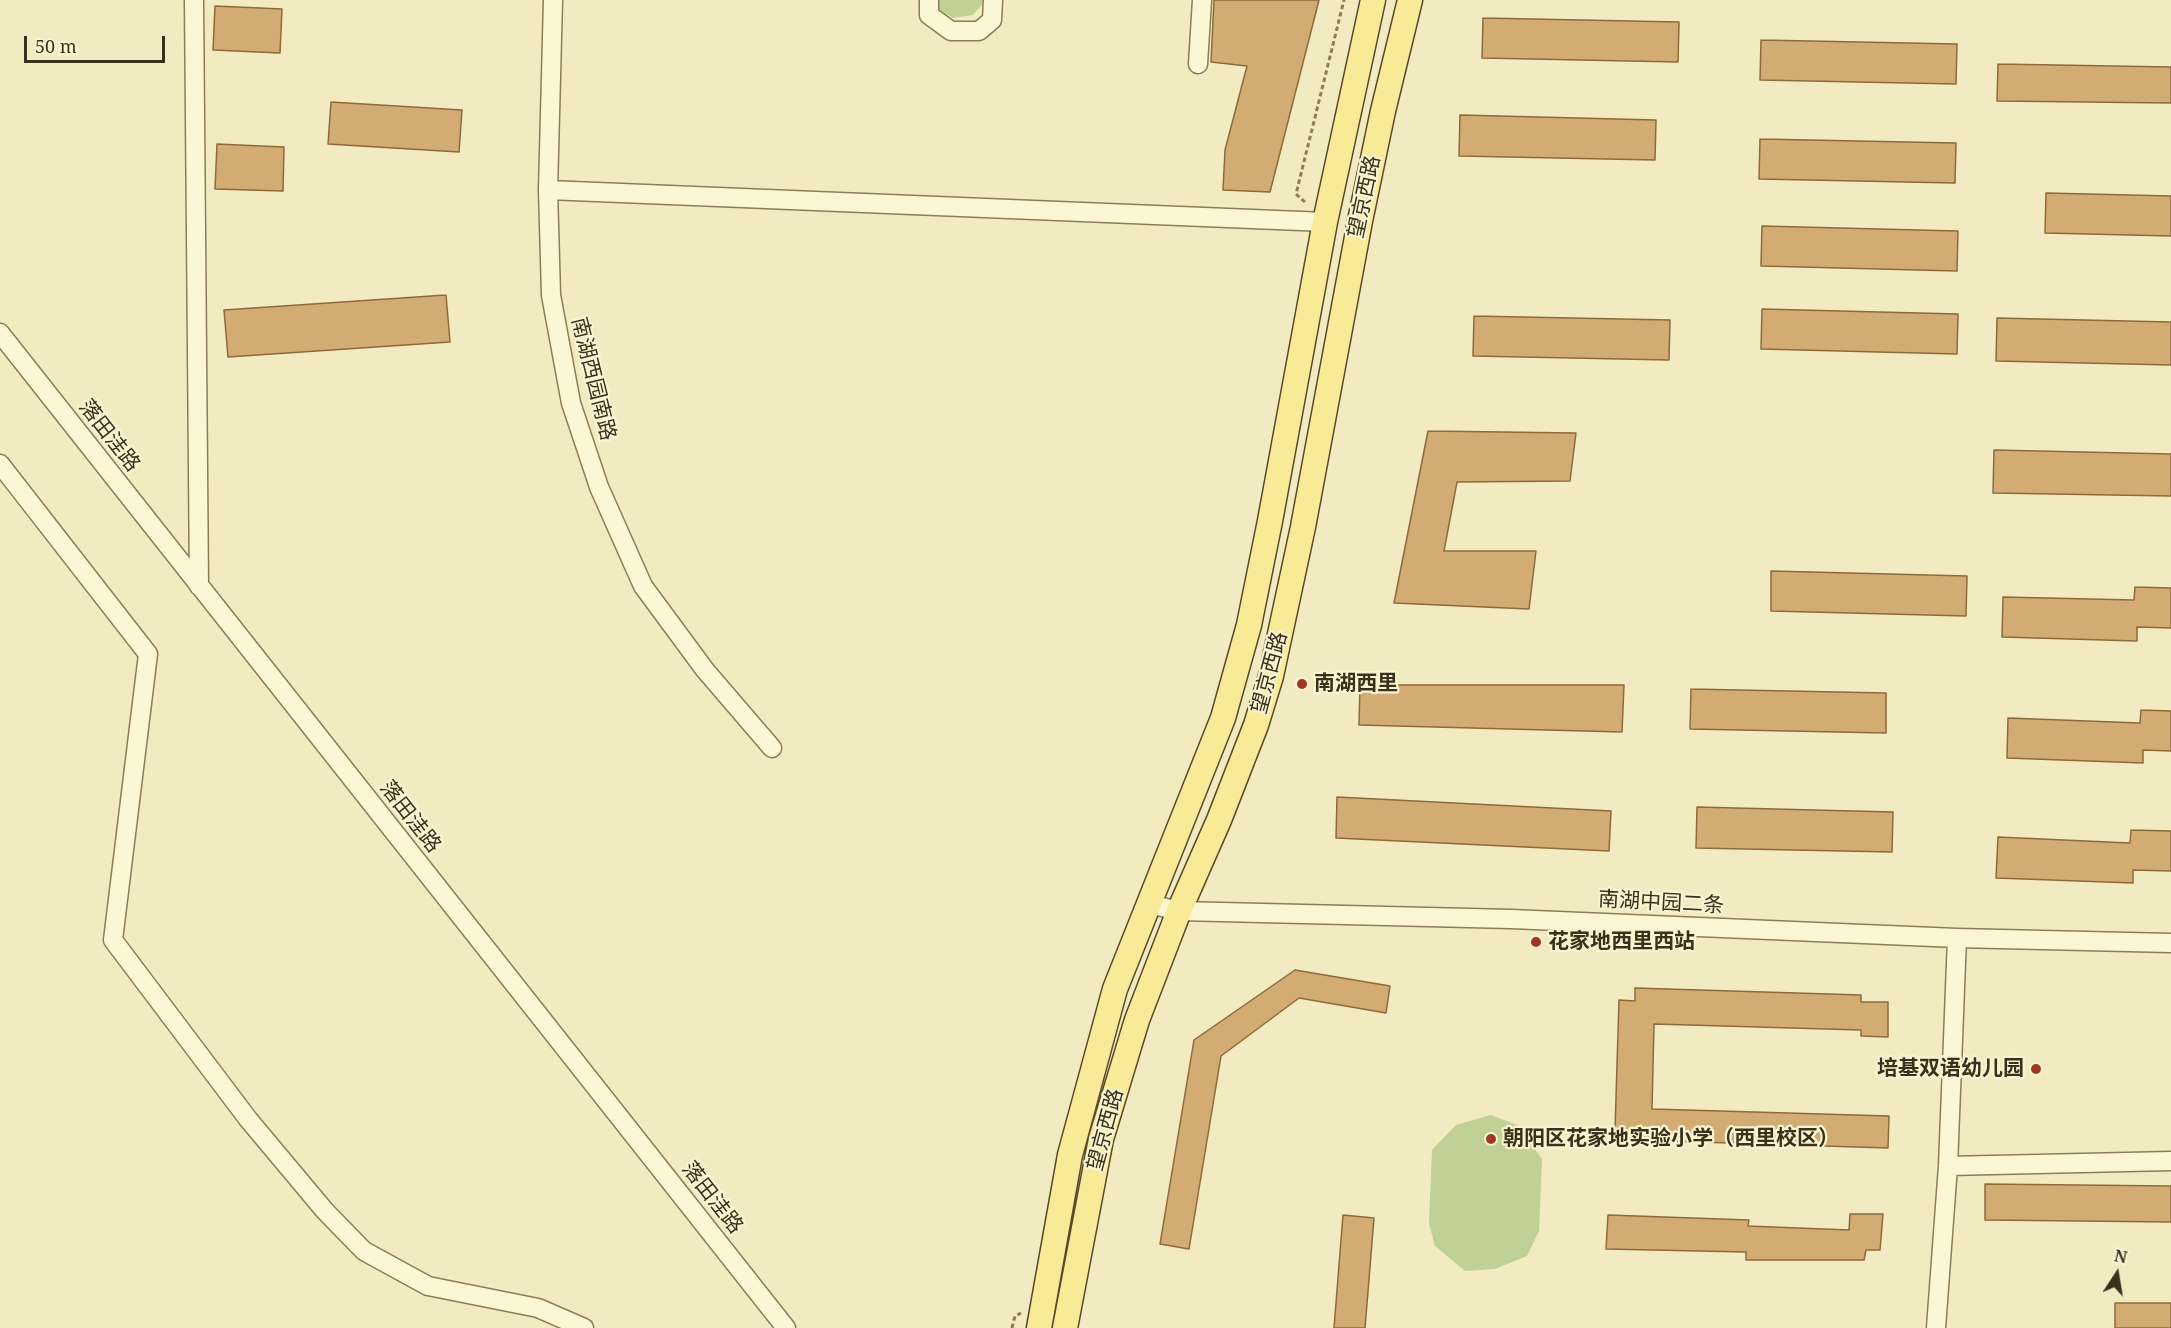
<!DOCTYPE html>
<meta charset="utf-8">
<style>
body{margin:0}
#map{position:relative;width:2171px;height:1328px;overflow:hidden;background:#f2ebc1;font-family:"Noto Serif",serif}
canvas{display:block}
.north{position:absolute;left:2087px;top:1244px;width:60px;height:60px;-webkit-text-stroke:4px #f8f4d1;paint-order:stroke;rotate:12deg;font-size:16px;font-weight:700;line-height:24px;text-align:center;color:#3b301c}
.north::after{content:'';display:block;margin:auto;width:21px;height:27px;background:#3b301c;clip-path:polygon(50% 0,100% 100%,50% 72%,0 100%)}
.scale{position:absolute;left:24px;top:36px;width:141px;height:27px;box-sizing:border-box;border:3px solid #3b301c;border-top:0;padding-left:8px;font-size:18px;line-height:21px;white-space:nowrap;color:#3b301c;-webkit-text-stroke:4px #f8f4d1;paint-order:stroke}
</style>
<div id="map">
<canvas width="2171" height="1328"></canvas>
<div class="north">N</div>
<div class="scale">50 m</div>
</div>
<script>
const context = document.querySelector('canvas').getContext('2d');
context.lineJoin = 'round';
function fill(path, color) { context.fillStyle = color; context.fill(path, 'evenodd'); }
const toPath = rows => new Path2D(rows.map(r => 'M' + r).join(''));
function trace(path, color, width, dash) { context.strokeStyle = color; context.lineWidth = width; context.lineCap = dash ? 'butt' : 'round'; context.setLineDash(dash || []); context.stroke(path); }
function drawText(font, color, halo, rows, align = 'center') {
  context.font = font + ' "Noto Serif","Noto Sans SC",serif'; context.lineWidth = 4.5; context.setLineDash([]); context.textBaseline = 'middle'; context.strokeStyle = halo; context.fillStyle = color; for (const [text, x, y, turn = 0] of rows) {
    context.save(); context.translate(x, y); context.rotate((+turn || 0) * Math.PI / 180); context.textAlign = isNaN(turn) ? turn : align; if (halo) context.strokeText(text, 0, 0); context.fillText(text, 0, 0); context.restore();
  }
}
const green = toPath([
 [934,0,986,0,973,15,953,18,938,9],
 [1491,1115,1517,1125,1542,1159,1539,1231,1527,1256,1495,1269,1465,1271,1435,1246,1429,1223,1432,1150,1456,1125]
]);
const building = toPath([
 [1214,0,1319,0,1270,192,1223,190,1225,150,1247,66,1211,62,1214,0],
 [215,6,282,9,280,53,213,50,215,6],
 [1483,18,1679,22,1678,62,1482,58,1483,18],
 [1761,40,1957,44,1956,84,1760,80,1761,40],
 [1998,64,2171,67,2171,103,1997,101,1998,64],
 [331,102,462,110,459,152,328,144,331,102],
 [1460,115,1656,120,1655,160,1459,156,1460,115],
 [1760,139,1956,143,1955,183,1759,179,1760,139],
 [217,144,284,147,283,191,215,189,217,144],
 [2046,193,2171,196,2171,236,2045,233,2046,193],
 [1762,226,1958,231,1957,271,1761,266,1762,226],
 [446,295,450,342,228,357,224,310,446,295],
 [1762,309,1958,314,1957,354,1761,349,1762,309],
 [1474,316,1670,320,1669,360,1473,356,1474,316],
 [1997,318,2171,322,2171,365,1996,361,1997,318],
 [1428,431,1576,433,1570,481,1457,482,1444,551,1536,551,1529,609,1394,603,1428,431],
 [1994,450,2171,454,2171,496,1993,493,1994,450],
 [1771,571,1967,576,1966,616,1771,611,1771,571],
 [2135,587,2171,588,2171,628,2137,627,2137,641,2002,637,2003,597,2134,600,2135,587],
 [1360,685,1624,685,1622,732,1359,725,1360,685],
 [1691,689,1886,693,1886,733,1690,729,1691,689],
 [2141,710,2171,711,2171,751,2143,750,2143,763,2007,758,2008,718,2140,723,2141,710],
 [1337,797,1611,811,1609,851,1336,838,1337,797],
 [1697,807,1893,812,1892,852,1696,848,1697,807],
 [2131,830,2171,831,2171,871,2133,870,2133,883,1996,878,1998,837,2130,843,2131,830],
 [1295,970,1390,986,1386,1013,1299,998,1221,1056,1189,1249,1160,1244,1194,1040,1295,970],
 [1635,988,1861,995,1861,1002,1888,1002,1888,1037,1861,1036,1861,1030,1654,1024,1652,1109,1889,1116,1888,1148,1634,1140,1635,1131,1615,1130,1619,1000,1635,1001,1635,988],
 [1985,1184,2171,1186,2171,1222,1985,1220,1985,1184],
 [1850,1214,1883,1214,1880,1250,1866,1250,1864,1260,1746,1260,1746,1252,1606,1249,1608,1215,1749,1220,1748,1226,1849,1230,1850,1214],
 [1343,1215,1374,1218,1365,1328,1334,1328,1343,1215],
 [2115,1303,2171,1303,2171,1328,2115,1328,2115,1303]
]);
const path = toPath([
 [1305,202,1296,194,1344,0],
 [1012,1328,1015,1316,1021,1313]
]);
const minor = toPath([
 [194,0,199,586],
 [553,0,548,190,551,295,571,403,599,487,643,586,705,670,772,748],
 [929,0,929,15,951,31,979,31,992,20,993,0],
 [1198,64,1202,0],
 [548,190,1325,222],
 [0,333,786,1328],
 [0,464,148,654,113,940,248,1119,325,1211,364,1251,428,1286,538,1308,584,1328],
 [1149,904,1179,911,1511,919,1957,938,2171,943],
 [1948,1166,2171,1161],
 [1936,1328,1948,1166,1957,938]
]);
const major = toPath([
 [1039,1328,1070,1155,1115,989,1223,718,1249,625,1270,521,1325,222,1373,0],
 [1065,1328,1101,1139,1137,1020,1179,911,1219,820,1256,725,1271,676,1303,527,1360,221,1383,111,1410,0]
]);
const markers = [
 [1302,684,6,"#a13722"],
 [1536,942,6,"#a13722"],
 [2036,1069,6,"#a13722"],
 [1491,1139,6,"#a13722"]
];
const streetNames = [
 ["望京西路",1365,197,-78],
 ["南湖西园南路",593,379,76],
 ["落田洼路",109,436,52],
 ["望京西路",1270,673,-75],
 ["落田洼路",410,817,52],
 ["南湖中园二条",1661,903,3],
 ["望京西路",1106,1130,-75],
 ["落田洼路",712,1198,52]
];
const poiNames = [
 ["南湖西里",1314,684],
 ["花家地西里西站",1548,942],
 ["培基双语幼儿园",2024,1069,"right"],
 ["朝阳区花家地实验小学（西里校区）",1503,1139]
];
fill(green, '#bfd194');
fill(building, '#d3ac74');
trace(building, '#8e6a3b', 1.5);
trace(minor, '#8d7d57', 21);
trace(major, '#5a492b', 27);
trace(path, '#8d7d57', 3, [4.5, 3]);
trace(minor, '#fbf7d5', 18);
trace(major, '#f8ea96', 24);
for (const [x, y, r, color] of markers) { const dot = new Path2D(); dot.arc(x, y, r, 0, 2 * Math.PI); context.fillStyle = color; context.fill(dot); trace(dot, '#f8f4d1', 2); }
drawText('21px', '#3b301c', '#f8f4d1', streetNames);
drawText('bold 21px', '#3b301c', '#f8f4d1', poiNames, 'left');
</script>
